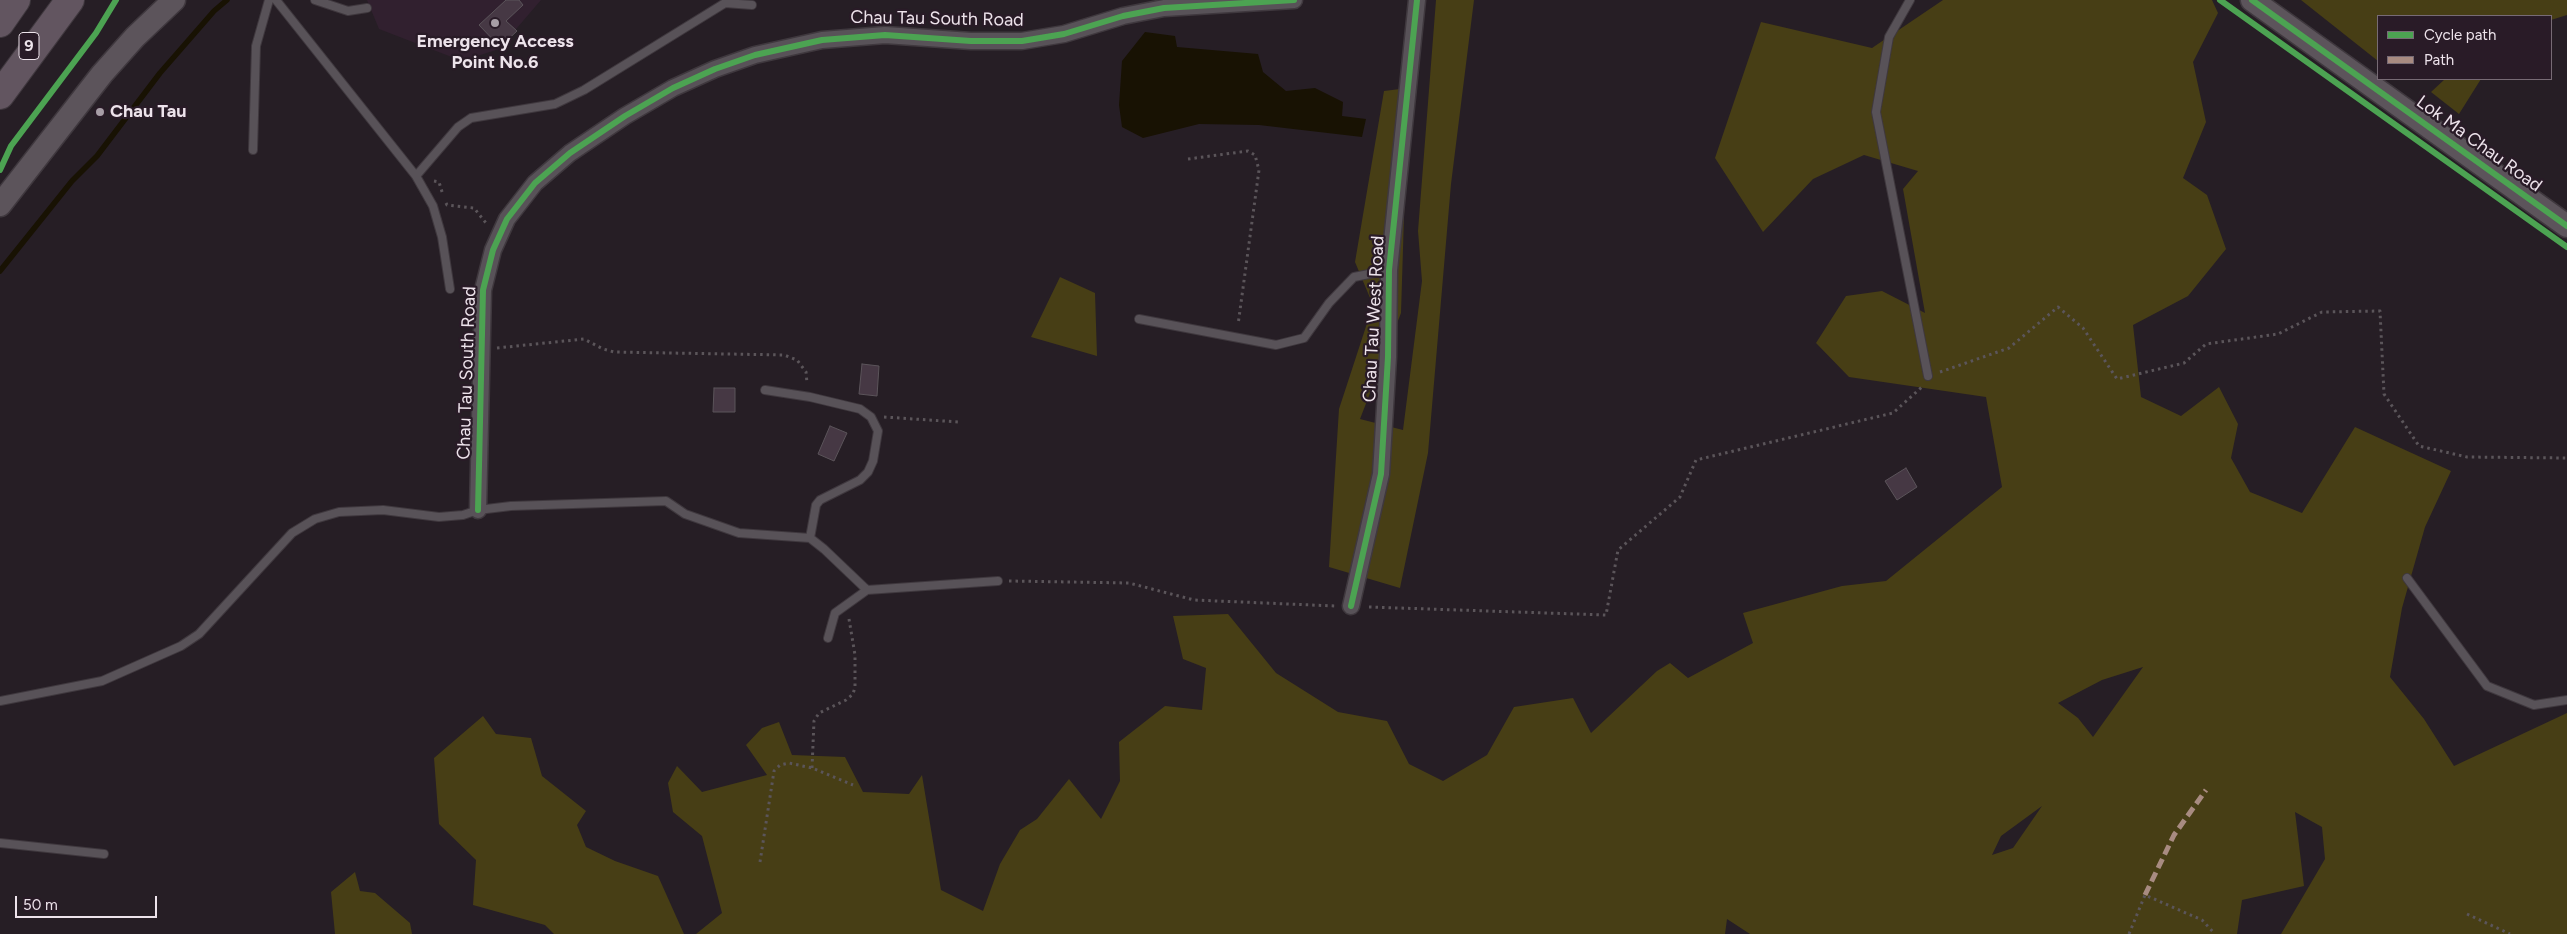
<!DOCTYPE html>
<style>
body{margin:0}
#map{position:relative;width:2567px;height:934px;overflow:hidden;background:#261e25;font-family:Figtree,sans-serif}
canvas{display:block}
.legend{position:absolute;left:2377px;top:15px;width:175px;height:65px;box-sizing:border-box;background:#291b27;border:1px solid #776b75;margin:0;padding:6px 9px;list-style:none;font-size:15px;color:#ede3eb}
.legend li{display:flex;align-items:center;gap:10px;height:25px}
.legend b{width:25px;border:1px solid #776b75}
.scale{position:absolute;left:15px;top:896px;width:142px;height:22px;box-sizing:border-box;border:2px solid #ede3eb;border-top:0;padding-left:6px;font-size:15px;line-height:18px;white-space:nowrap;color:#ede3eb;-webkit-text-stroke:4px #291b27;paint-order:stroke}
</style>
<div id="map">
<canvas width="2567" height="934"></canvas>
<ul class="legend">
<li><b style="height:6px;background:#4ca352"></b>Cycle path</li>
<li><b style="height:6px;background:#a88b81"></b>Path</li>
</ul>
<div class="scale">50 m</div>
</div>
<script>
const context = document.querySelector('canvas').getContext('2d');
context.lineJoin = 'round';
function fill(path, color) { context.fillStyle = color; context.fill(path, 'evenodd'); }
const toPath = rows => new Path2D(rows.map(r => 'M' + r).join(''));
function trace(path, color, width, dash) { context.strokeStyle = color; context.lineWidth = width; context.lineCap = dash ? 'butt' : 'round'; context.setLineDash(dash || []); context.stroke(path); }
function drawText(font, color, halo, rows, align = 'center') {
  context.font = font + ' Figtree,sans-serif'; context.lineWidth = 4.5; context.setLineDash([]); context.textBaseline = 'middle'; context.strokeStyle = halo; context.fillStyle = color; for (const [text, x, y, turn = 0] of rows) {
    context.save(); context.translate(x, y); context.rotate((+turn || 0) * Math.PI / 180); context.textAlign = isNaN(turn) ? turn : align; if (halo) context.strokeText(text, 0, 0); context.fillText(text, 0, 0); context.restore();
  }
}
const built = toPath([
 [367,0,541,0,499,49,462,61,379,29]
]);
const green = toPath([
 [1436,0,1474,0,1451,184,1428,453,1400,588,1329,567,1339,409,1373,305,1355,262,1384,91,1408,88,1401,313,1360,419,1403,430,1422,281,1418,231],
 [1943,0,2212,0,2218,13,2193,62,2206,122,2183,178,2207,195,2226,249,2188,296,2133,325,2141,397,2181,416,2219,387,2238,424,2231,458,2250,492,2302,513,2355,427,2451,471,2425,527,2402,608,2390,677,2424,719,2454,766,2567,713,2567,934,2281,934,2325,859,2322,827,2295,812,2304,886,2242,900,2237,934,1750,934,1727,919,1725,934,696,934,722,913,702,836,673,812,668,783,677,766,702,792,767,775,746,745,762,728,779,722,792,755,845,757,863,792,909,794,922,775,941,890,983,911,1000,864,1020,830,1037,819,1069,779,1101,819,1120,781,1119,742,1165,706,1202,710,1206,668,1183,659,1173,616,1228,614,1276,673,1338,712,1387,721,1409,764,1443,781,1487,755,1514,707,1573,698,1591,733,1657,671,1670,663,1688,678,1753,643,1743,613,1842,586,1886,581,2002,487,1986,397,1849,377,1816,343,1846,296,1882,291,1925,313,1903,189,1918,171,1864,155,1813,179,1763,232,1715,158,1761,22,1872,48],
 [2143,667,2093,737,2078,718,2058,703,2102,680],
 [2042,806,2013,848,1992,855,2001,836],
 [2301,0,2567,0,2567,15,2551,20,2551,16,2378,16,2378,61],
 [2445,79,2481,79,2459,114,2431,92],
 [1060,277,1095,293,1097,356,1031,337],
 [483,716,496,734,531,738,542,776,586,811,577,825,586,847,615,861,658,876,684,934,554,934,545,925,473,905,476,860,439,824,434,758],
 [355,872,360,891,375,893,410,923,412,934,335,934,331,892]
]);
const water = toPath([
 [1145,32,1175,36,1177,47,1258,54,1263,72,1286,91,1315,88,1343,102,1342,116,1366,119,1362,137,1259,125,1199,124,1143,138,1122,127,1119,105,1122,61]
]);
const stream = toPath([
 [0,271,72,181,97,156,160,73,214,11,227,0]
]);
const building = toPath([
 [506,0,519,0,523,5,506,21,517,31,500,47,479,25,506,0],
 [862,364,879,366,877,396,859,394,862,364],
 [714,388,735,388,735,412,713,412,714,388],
 [830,426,847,433,834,461,818,454,830,426],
 [1906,468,1917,487,1897,500,1885,481,1906,468]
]);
const path = toPath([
 [1188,159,1248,151,1255,155,1259,170,1238,325],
 [434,181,439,182,443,195],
 [446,203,447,205,474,208,486,223],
 [497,348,584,339,603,349,614,352,784,355,797,360,806,372,807,383],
 [1940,372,2009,348,2058,307,2083,328,2117,379,2184,363,2206,344,2278,334,2322,312,2380,311,2384,394,2419,446,2467,457,2567,458],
 [884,417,959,422],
 [1009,581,1129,583,1194,600,1335,606],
 [1369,607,1606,615,1618,550,1680,497,1696,460,1893,413,1923,386],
 [812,768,814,721,819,713,846,700,853,694,855,687,855,655,849,619],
 [760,862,774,771,780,765,789,763,812,768,853,785],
 [2467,914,2510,934],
 [2129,934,2145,895,2202,920,2215,934]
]);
const lane = toPath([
 [276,0,416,176,433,206,442,237,450,289],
 [315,0,348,11,367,8],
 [1910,0,1889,37,1876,112,1928,376],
 [253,150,256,46,269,0],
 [416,176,458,127,471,118,555,104,584,90,725,3,752,5],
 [1139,319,1276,345,1304,338,1329,303,1354,277,1389,270],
 [765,390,810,397,860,409,871,417,878,431,873,461,868,472,860,480,820,500,816,505,810,538],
 [2407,578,2487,686,2534,705,2567,700],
 [828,638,835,613,867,590],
 [0,701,102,681,181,646,199,634,292,533,315,519,339,512,383,510,439,517,463,515,478,510,511,506,666,501,685,514,739,533,810,538,824,549,867,590,998,581],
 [0,843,104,854]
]);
const street = toPath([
 [478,510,483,290,493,250,507,219,535,183,570,153,625,116,673,88,715,69,755,55,822,40,885,35,971,41,1022,41,1064,34,1123,16,1164,8,1294,0],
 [1351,606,1381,474,1388,357,1389,270,1417,0]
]);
const secondary = toPath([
 [2252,0,2567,226],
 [0,205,102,74,135,37,174,0]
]);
const highway = toPath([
 [0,23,16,0],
 [0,95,70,0]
]);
const quiet = toPath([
 [2145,895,2174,835,2206,790]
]);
const cycleway = toPath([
 [2220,0,2567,247],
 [2252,0,2567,226],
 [0,170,11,146,96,33,116,0],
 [478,510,483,290,493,250,507,219,535,183,570,153,625,116,673,88,715,69,755,55,822,40,885,35,971,41,1022,41,1064,34,1123,16,1164,8,1294,0],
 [1351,606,1381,474,1388,357,1389,270,1417,0]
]);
const markers = [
 [495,23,5,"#a79ea6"],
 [100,112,5,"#a79ea6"]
];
const shields = [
 [29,46,20]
];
const shieldNames = [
 ["9",29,46]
];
const streetNames = [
 ["Chau Tau South Road",937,19,1],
 ["Lok Ma Chau Road",2479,144,36],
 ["Chau Tau West Road",1374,319,-87],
 ["Chau Tau South Road",467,373,-88]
];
const poiNames = [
 ["Emergency Access",495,42],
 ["Point No.6",495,63],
 ["Chau Tau",110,112,"left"]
];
fill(built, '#31202f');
fill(green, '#473e15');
fill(water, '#181203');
trace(stream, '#181203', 5.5);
fill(building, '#463844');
trace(building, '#5b545a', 1);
trace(lane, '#3f383e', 10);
trace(street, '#3f383e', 19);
trace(secondary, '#3f383e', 25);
trace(highway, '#3f383e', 30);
trace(path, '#5b555a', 3, [2.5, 4]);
trace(lane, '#585258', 8);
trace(street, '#585258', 16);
trace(secondary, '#5c545b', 22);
trace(highway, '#625560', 28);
trace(quiet, '#a88b81', 5, [10, 5]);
trace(cycleway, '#4ca352', 6);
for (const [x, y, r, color] of markers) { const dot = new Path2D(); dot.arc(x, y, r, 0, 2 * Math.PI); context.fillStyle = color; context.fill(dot); trace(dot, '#291b27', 2); }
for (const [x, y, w] of shields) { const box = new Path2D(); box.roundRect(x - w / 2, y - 13.5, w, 27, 4); context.fillStyle = '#291b27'; context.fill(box); trace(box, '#ede3eb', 1); }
drawText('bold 16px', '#ede3eb', null, shieldNames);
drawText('18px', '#ede3eb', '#291b27', streetNames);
drawText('bold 18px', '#ede3eb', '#291b27', poiNames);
</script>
